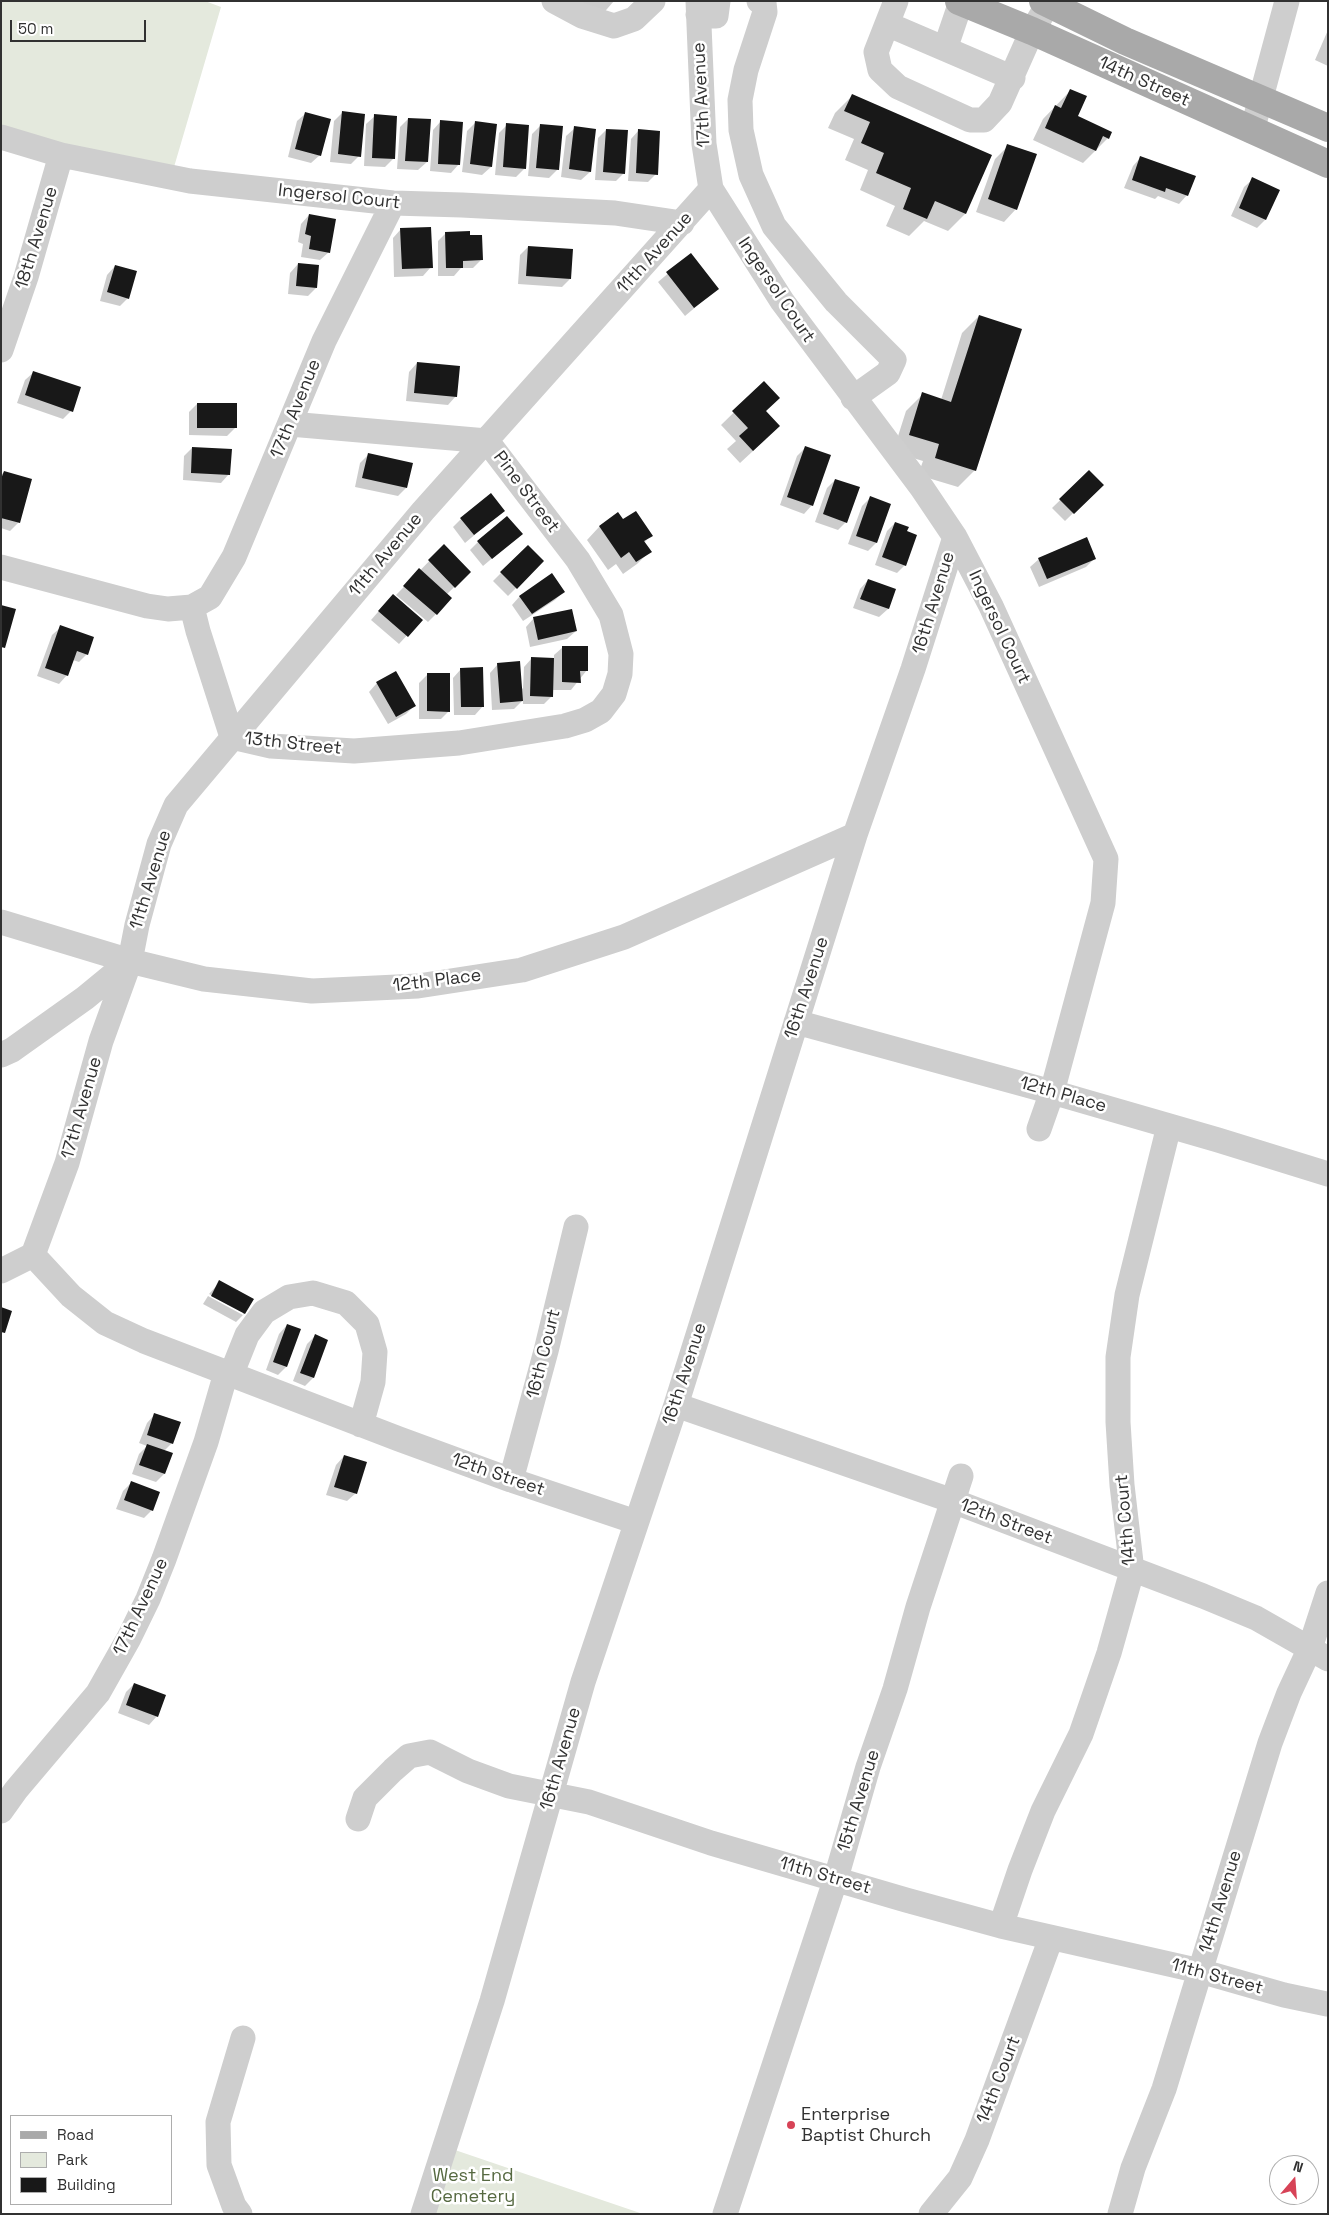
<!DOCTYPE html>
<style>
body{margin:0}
#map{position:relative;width:1329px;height:2215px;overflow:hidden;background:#fff;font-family:"Space Grotesk",sans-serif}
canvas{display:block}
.frame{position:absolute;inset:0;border:2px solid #313131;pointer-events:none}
.legend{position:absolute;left:10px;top:2115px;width:162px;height:90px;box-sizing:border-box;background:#fff;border:1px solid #adadad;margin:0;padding:6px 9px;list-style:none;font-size:15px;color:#313131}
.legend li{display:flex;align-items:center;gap:10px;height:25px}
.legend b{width:25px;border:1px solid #adadad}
.north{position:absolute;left:1269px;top:2155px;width:50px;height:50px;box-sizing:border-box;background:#fff;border:1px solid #adadad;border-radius:50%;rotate:18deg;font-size:14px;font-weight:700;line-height:20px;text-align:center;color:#313131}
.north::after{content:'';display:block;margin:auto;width:18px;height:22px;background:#d74357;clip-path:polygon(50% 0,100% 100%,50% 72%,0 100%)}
.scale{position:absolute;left:10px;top:20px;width:136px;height:22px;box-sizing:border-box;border:2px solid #313131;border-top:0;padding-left:6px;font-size:15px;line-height:18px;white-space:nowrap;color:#313131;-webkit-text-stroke:4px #fff;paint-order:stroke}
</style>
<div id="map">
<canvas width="1329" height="2215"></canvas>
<div class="frame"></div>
<ul class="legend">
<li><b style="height:6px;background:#a9a9a9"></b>Road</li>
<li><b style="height:14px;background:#e4e9dd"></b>Park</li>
<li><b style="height:14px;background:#181818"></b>Building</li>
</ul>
<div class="north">N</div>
<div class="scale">50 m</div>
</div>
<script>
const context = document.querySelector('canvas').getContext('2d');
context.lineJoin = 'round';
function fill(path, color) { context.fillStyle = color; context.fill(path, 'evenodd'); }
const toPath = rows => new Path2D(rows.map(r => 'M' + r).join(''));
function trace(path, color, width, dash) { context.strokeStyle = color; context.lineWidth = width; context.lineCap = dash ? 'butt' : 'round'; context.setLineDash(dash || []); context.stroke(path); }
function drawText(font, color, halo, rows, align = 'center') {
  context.font = font + ' "Space Grotesk",sans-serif'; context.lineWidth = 5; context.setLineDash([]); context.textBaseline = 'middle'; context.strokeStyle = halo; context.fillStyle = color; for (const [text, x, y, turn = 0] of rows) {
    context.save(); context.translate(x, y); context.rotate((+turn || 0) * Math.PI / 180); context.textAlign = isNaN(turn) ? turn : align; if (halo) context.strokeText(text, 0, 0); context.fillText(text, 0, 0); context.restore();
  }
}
const green = toPath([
 [1,1,205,1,221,7,174,167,1,130],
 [455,2150,643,2214,435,2214]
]);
const shadow = toPath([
 [564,1,614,1,600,17],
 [1328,30,1328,66,1315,60],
 [1071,90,1076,117,1108,138,1083,163,1033,140,1043,119],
 [852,96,990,156,965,214,948,231,924,221,909,236,886,226,895,206,860,190,868,170,845,160,854,139,828,128,835,113],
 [306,113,320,155,311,163,288,157,297,121],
 [342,113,359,156,351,164,330,162,334,121],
 [375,116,393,159,385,167,364,166,366,124],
 [408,119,427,162,418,170,397,169,400,127],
 [441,121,459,164,451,173,430,171,433,130],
 [475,123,491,167,482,175,462,172,467,131],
 [507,125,525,168,516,177,495,175,499,133],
 [541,125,557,170,549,178,528,176,532,134],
 [575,128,590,172,581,180,561,177,566,136],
 [606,130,624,173,616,181,595,180,598,138],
 [639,130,656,174,648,182,628,181,631,139],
 [1008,146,1016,209,1004,222,976,212,995,159],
 [1141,157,1187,195,1179,204,1158,196,1155,199,1124,188,1133,166],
 [1253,179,1265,220,1257,228,1231,216,1244,187],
 [309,215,329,252,320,260,301,257,303,244,298,242,301,224],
 [401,229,431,267,423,276,394,277,393,238],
 [446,233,468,237,481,260,473,268,461,268,454,276,438,276,438,241],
 [528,247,570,279,562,287,518,284,520,255],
 [690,255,717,289,685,316,658,282],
 [298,264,316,288,308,296,288,294,290,273],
 [115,266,128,298,120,306,100,301,107,275],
 [979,316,975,470,958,487,918,475,923,461,893,452,906,411,923,394,941,400,962,333],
 [417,363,456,396,448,405,406,401,409,372],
 [34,372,71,411,63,419,17,403,25,380],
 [764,383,766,439,740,463,727,449,736,441,721,425],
 [197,404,236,427,227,436,189,435,189,412],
 [192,448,229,474,221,483,183,480,184,456],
 [805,448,812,505,804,514,780,505,797,456],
 [368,455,406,488,398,496,355,487,360,463],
 [4,472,19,522,10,531,1,528,1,475],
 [1089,472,1102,485,1065,521,1052,508],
 [835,480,846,522,838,530,815,522,827,488],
 [870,498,876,543,868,551,848,544,862,506],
 [503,511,465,543,453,527,461,519],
 [618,514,623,521,651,535,644,543,650,551,637,564,623,574,616,564,608,570,587,540,599,527],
 [895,523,905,565,897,573,875,565,887,531],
 [521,534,483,566,470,550,478,542],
 [444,546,470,572,447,594,436,614,428,622,396,595],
 [528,546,543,561,508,596,493,581],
 [1039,559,1094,559,1086,567,1039,587,1030,567],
 [868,580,895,590,888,609,879,617,853,608,860,589],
 [563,592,555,600,523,621,512,605,520,596],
 [385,604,421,620,399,644,371,620],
 [534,618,576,631,567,639,530,647,526,627],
 [61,627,87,654,79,662,73,660,67,675,59,684,37,676,52,635],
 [563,647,587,670,571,690,552,690,552,696,544,704,523,704,523,700,514,709,492,710,490,673,498,664,523,689,524,667,532,658,554,659,554,655],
 [461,669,483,706,475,715,454,715,453,678],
 [428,674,449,711,441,719,419,719,419,683],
 [377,683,414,706,406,714,388,724,369,692],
 [220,1282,252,1299,243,1315,243,1312,209,1294],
 [208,1296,243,1315,236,1322,203,1304],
 [287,1325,286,1367,278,1375,266,1370,279,1334],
 [315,1336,313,1378,305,1386,293,1381,307,1344],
 [155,1414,172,1443,164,1451,164,1474,156,1482,132,1474,139,1454,147,1446,139,1443,147,1423],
 [344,1456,356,1493,347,1501,326,1495,336,1465],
 [131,1483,152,1510,144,1518,116,1509,123,1491],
 [134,1684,157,1716,149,1725,118,1713,126,1692]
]);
const building = toPath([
 [1070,89,1087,96,1078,116,1112,132,1109,139,1103,136,1096,151,1045,128,1055,105,1061,108],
 [852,94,992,155,966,214,935,201,927,219,903,209,911,188,876,173,884,153,861,143,870,122,844,111],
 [342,111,365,114,361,157,338,154],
 [305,112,331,119,321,156,295,149],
 [374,114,397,116,395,159,372,158],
 [408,118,431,119,428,162,405,161],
 [440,120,463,122,460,165,438,164],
 [475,121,497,124,492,167,470,164],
 [506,123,529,125,526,169,503,167],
 [540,124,563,126,559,170,536,168],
 [574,126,596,129,591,172,569,169],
 [606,129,628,130,625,174,603,172],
 [638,129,660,131,658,175,636,173],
 [1007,144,1037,154,1017,210,988,199],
 [1140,156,1196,176,1188,196,1166,188,1165,192,1132,180],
 [1252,177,1280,190,1266,220,1239,208],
 [309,214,336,219,330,253,309,249,311,236,305,234],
 [431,227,433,268,402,269,400,228],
 [470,231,470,235,482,235,483,260,463,261,463,268,446,268,445,232],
 [528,246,573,249,571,279,526,276],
 [691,253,719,289,694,308,666,272],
 [298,263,319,265,317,288,296,286],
 [115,265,137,271,129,299,107,292],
 [979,315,1022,329,976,471,935,458,939,444,909,435,922,392,951,402],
 [417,362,460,366,457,397,414,393],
 [33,371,81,387,73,412,25,395],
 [764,381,780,398,766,411,780,426,753,451,739,436,748,428,732,411],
 [197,403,237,403,237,428,197,428],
 [805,446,831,455,813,506,787,497],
 [192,447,232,449,230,475,191,473],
 [368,453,413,463,407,488,362,478],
 [1089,470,1104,485,1074,514,1059,499],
 [4,471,32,479,20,523,1,518,1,479],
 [835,479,860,487,847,523,823,514],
 [491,493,505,511,474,535,460,518],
 [870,496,891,504,877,543,856,536],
 [636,511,653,536,644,541,652,552,636,562,629,552,621,558,599,526,618,512,623,519],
 [507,516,523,534,492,559,477,541],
 [895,522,909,527,907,531,917,535,906,566,882,557],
 [1087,537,1096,559,1047,579,1038,558],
 [444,544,471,572,455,588,428,560],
 [528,545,544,561,517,589,500,572],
 [419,568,452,598,437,615,403,586],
 [552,573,565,592,532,614,519,596],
 [868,579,896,589,889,609,860,599],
 [393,594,423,620,408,637,378,611],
 [1,605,16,609,5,648,1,647],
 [572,609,577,631,538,640,533,617],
 [60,625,94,637,88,655,77,651,68,676,45,668],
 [562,646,588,646,588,671,580,671,581,683,562,682],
 [531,657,554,658,553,697,530,696],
 [520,661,523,701,500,703,497,663],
 [483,667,484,707,461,707,460,668],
 [396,671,416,706,396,717,376,682],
 [427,673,450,673,450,712,427,711],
 [219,1280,254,1299,245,1314,211,1296],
 [1,1307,12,1311,5,1333,1,1332],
 [287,1324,301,1329,287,1367,273,1362],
 [315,1334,328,1340,314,1378,300,1373],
 [154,1413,181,1422,173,1444,147,1435],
 [147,1444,173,1453,165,1474,139,1465],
 [344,1455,367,1462,357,1494,334,1487],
 [131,1481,160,1492,153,1511,124,1500],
 [134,1683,166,1695,158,1717,126,1705]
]);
const minor = toPath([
 [554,1,582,16,614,26,634,19,653,1],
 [698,1,704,144,711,189,782,301,922,488,955,537,991,606,1106,859,1103,903,1052,1092,1039,1129],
 [759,1,764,3,765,12,746,70,740,100,741,130,751,175,774,226,836,302,894,360,888,373,853,398],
 [896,1,876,52,880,70,898,87,970,120,984,120,1000,103,1032,31,1050,1],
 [698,15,716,16,718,1],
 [887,24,1013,78],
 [945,49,961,2],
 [1252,131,1287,1],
 [1,137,61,155,190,181,393,203,462,205,615,213,682,223],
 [1,350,26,277,61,155],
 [1,567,147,606,168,609,192,607,210,597,234,557,324,341,393,203],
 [192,607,198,631,232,737],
 [232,737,271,746,354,751,459,743,565,726,585,720,601,711,614,694,620,674,621,654,611,615,578,560,487,441,290,424],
 [1,922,130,961,204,979,312,991,418,986,522,970,624,937,855,835],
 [796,1022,1052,1092,1218,1140,1328,1174],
 [1,1055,12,1050,85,998,130,961],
 [33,1255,67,1163,101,1041,130,961,137,925,159,844,176,805,423,511,711,189],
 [33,1255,71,1296,105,1323,144,1341,399,1439,511,1480,636,1522],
 [1,1271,33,1255],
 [231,1375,247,1335,264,1312,289,1297,313,1293,346,1303,367,1324,375,1352,373,1382,361,1425],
 [676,1405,953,1501,1203,1596,1256,1618,1328,1659],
 [511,1480,546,1351,576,1227],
 [1,1811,16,1790,98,1693,129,1638,148,1599,164,1559,206,1442,226,1373],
 [358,1819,365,1798,393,1770,409,1756,430,1752,468,1771,509,1786,589,1802,711,1843,906,1900,1001,1926,1200,1971,1284,1995,1327,2004],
 [1001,1926,1020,1870,1043,1811,1081,1734,1109,1653,1132,1571,1122,1485,1118,1422,1118,1357,1127,1295,1169,1126],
 [240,2214,234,2206,219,2165,218,2122,243,2038],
 [423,2214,492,2001,583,1682,676,1405,855,835,913,669,955,537],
 [725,2214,836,1878,868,1767,895,1689,918,1607,961,1476],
 [931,2214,960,2178,977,2140,1051,1938],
 [1120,2214,1133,2168,1164,2089,1270,1743,1289,1693,1310,1648,1328,1593]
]);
const major = toPath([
 [959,1,1032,31,1328,164],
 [1043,1,1125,41,1328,128]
]);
const markers = [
 [791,2125,5,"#d74357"]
];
const streetNames = [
 ["14th Street",1144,82,24],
 ["17th Avenue",702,95,-93],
 ["Ingersol Court",339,197,6],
 ["18th Avenue",37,238,-73],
 ["11th Avenue",655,253,-48],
 ["Ingersol Court",776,290,56],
 ["17th Avenue",296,409,-68],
 ["Pine Street",526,492,53],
 ["11th Avenue",386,555,-50],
 ["16th Avenue",934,603,-73],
 ["Ingersol Court",999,627,65],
 ["13th Street",293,744,6],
 ["11th Avenue",151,880,-73],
 ["12th Place",437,981,-7],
 ["16th Avenue",807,988,-72],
 ["12th Place",1063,1095,16],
 ["17th Avenue",82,1108,-74],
 ["16th Court",544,1354,-76],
 ["16th Avenue",685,1374,-72],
 ["12th Street",498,1475,19],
 ["14th Court",1126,1520,-95],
 ["12th Street",1006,1522,21],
 ["17th Avenue",141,1607,-65],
 ["16th Avenue",561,1759,-74],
 ["15th Avenue",859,1801,-73],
 ["11th Street",825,1876,16],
 ["14th Avenue",1221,1902,-73],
 ["11th Street",1217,1977,15],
 ["14th Court",999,2080,-69]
];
const poiNames = [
 ["Enterprise",801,2115],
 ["Baptist Church",801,2136]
];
const parkNames = [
 ["West End",473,2176],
 ["Cemetery",473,2197]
];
fill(green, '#e4e9dd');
fill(shadow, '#0003');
fill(building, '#181818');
trace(minor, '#cecece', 25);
trace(major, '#a9a9a9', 28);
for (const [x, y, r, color] of markers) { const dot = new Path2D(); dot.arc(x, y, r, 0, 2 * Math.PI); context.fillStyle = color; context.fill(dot); trace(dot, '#fff', 2); }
drawText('18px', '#313131', '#fff', streetNames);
drawText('18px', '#313131', '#fff', poiNames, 'left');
drawText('18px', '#566941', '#fff', parkNames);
</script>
